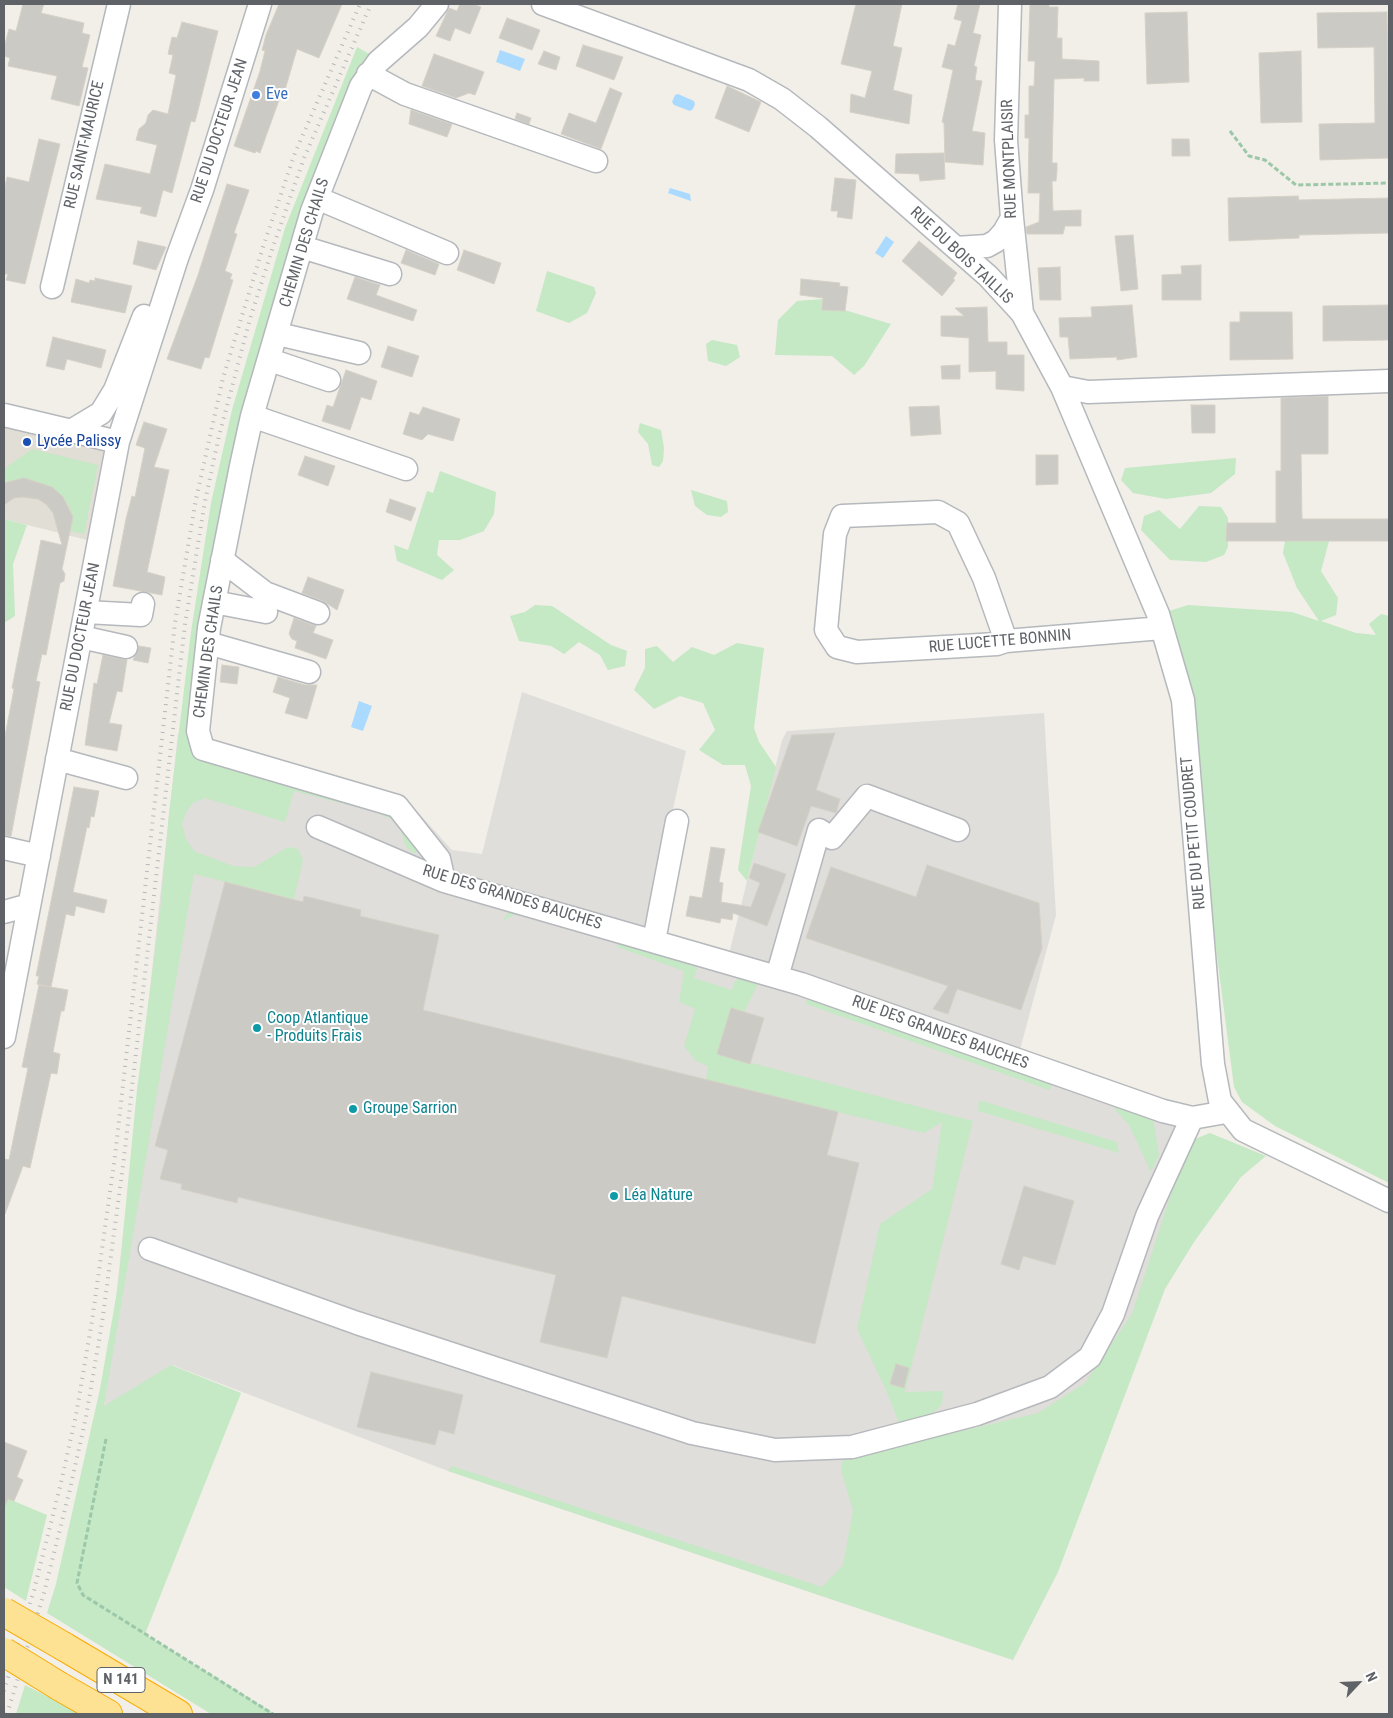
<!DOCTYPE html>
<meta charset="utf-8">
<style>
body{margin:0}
#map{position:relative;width:1393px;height:1718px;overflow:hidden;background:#f1efe8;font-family:"Roboto Condensed",sans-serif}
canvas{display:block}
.frame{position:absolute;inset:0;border:5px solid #5f6368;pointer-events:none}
.north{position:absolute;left:1333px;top:1658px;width:50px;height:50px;-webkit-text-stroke:4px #fff;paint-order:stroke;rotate:65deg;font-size:14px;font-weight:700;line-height:20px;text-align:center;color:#5f6368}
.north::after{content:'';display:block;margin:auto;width:18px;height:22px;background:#5f6368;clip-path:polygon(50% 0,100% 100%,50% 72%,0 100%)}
</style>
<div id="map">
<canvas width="1393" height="1718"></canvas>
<div class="frame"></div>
<div class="north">N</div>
</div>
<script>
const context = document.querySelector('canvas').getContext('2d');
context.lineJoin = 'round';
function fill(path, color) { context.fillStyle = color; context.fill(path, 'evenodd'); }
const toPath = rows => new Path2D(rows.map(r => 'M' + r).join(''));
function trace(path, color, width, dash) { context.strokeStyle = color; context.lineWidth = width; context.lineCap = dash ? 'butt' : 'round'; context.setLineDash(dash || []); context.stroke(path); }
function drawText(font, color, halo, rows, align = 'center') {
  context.font = font + ' "Roboto Condensed",sans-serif'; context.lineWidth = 4; context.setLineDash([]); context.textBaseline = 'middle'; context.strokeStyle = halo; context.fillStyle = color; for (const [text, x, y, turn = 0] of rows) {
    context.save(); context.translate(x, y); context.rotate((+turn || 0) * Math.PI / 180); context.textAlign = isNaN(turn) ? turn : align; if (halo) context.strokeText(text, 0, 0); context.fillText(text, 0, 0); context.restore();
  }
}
const industrial = toPath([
 [522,692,686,751,644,938,727,962,782,740,787,731,1044,713,1056,915,1017,1061,1192,1118,1157,1286,1013,1660,448,1471,172,1365,104,1407,178,734,405,798,452,850,482,854]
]);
const education = toPath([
 [4,416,118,442,99,543,4,519]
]);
const green = toPath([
 [357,47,371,55,299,235,189,739,388,810,420,848,415,854,406,847,401,831,391,819,375,812,294,791,285,822,205,798,193,803,186,812,182,824,186,839,194,851,233,866,254,867,288,847,298,849,303,860,294,899,194,874,104,1406,171,1365,241,1393,145,1634,275,1714,211,1714,47,1613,56,1584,100,1389,118,1286,137,1090,160,912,169,813,191,632,211,503,232,410,285,228],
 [547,271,594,287,596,293,587,313,569,323,536,311],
 [823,299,823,310,848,311,891,324,864,366,854,375,832,356,775,355,778,320,797,301],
 [712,340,737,345,740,357,726,366,708,361,706,344],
 [640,423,661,430,664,448,663,461,659,467,652,465,648,444,638,432],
 [32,449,98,465,84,534,70,531,73,517,68,504,52,487,29,479,7,482,4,476,4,469],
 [1236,458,1235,474,1211,493,1166,499,1133,493,1121,480,1125,468],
 [440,471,496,492,494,514,484,531,460,540,439,540,437,555,454,570,442,580,397,561,394,545,408,550,427,491,433,493],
 [691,490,727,501,728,512,721,517,707,515,695,506],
 [1199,506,1221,507,1228,518,1228,547,1224,555,1206,562,1170,560,1141,530,1144,516,1159,510,1180,529],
 [4,519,27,525,13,564,15,616,4,623],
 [1285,541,1329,541,1321,571,1338,598,1336,615,1321,621,1356,633,1376,635,1369,624,1381,614,1389,616,1389,1183,1275,1126,1242,1102,1234,1087,1208,887,1199,745,1193,692,1163,613,1188,605,1292,612,1319,621,1297,588,1283,553],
 [535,605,552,606,611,645,627,651,625,666,608,670,600,655,579,642,564,654,551,646,519,641,510,616,525,612],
 [737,643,764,648,754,728,759,742,776,767,747,881,738,870,751,786,745,765,723,765,699,750,715,730,703,703,680,696,654,709,634,690,645,668,645,649,657,646,673,662,692,647,714,655],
 [523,909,691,961,697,969,694,978,732,990,734,983,742,975,759,982,744,1012,731,1008,717,1054,973,1121,905,1392,943,1391,942,1404,930,1416,899,1423,886,1390,857,1329,880,1224,932,1189,942,1122,924,1133,706,1080,708,1066,696,1061,684,1046,695,1009,679,1002,684,971,617,947,618,941,517,913,503,921,508,912],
 [807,998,1054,1083,1049,1090,806,1004],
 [979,1100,1117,1142,1119,1153,978,1111],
 [1113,1107,1153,1119,1159,1154,1151,1172,1129,1125],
 [1210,1133,1266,1156,1241,1177,1194,1242,1165,1289,1058,1572,1013,1660,448,1471,452,1466,822,1587,843,1565,853,1510,841,1471,843,1459,1038,1413,1085,1383,1132,1314,1186,1148,1195,1139],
 [4,1497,47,1515,26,1601,4,1587],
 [25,1685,68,1707,81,1714,16,1714]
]);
const water = toPath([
 [500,50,525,59,520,71,496,62],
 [678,94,694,101,695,104,693,109,690,111,674,105,672,102,675,95],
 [670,188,690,194,691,201,668,193],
 [886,236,894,242,883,258,875,253],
 [359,701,372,706,363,731,351,727]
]);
const building = toPath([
 [23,4,44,4,41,13,84,23,82,33,90,35,82,67,88,68,79,106,51,99,57,76,8,66,10,58,4,56,4,48,9,29,16,31,23,4],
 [279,4,342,4,319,58,297,49,285,90,283,89,260,153,256,151,255,153,234,146,260,71,265,51,262,50,266,35,279,4],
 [460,4,473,4,481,7,470,34,455,28,450,41,436,36,449,8,457,11,460,4],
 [856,4,902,4,893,46,902,48,893,90,912,95,909,124,850,112,851,94,865,98,872,71,841,64,856,4],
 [958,4,980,4,973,33,981,35,974,66,977,67,975,80,982,81,972,131,985,133,983,165,945,162,944,123,942,122,953,70,942,67,948,44,955,46,962,21,954,19,958,4],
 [1030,4,1049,4,1049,7,1058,7,1057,38,1062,38,1062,59,1099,61,1099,81,1084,81,1084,78,1054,79,1052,163,1057,163,1057,171,1056,181,1052,181,1053,211,1081,210,1081,226,1065,226,1063,234,1027,234,1026,227,1039,222,1040,193,1028,193,1029,138,1025,138,1025,115,1029,115,1029,86,1034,86,1035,61,1028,61,1030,4],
 [1187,12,1189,82,1147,84,1145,13,1187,12],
 [1387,12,1389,158,1320,160,1319,124,1375,123,1374,47,1318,48,1317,13,1387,12],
 [507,18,540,30,532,50,499,38,507,18],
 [182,22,218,31,195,122,191,121,172,193,163,190,156,217,140,213,142,207,96,199,105,164,150,174,157,145,136,140,139,129,146,123,148,115,153,110,168,114,176,75,169,73,173,55,168,54,172,37,177,38,182,22],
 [583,45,623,57,614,80,576,66,583,45],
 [544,51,560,57,556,70,538,64,544,51],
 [1301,51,1302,122,1261,123,1259,53,1301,51],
 [434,54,484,72,475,95,469,93,456,98,422,86,434,54],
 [727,86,761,102,749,132,715,118,727,86],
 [610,88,622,93,601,149,561,134,569,113,596,123,610,88],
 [411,110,452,124,447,137,409,124,411,110],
 [517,113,531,118,529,124,515,119,517,113],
 [39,139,60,144,25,284,6,280,8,274,4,274,4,191,7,177,29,182,39,139],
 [1172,139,1189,139,1190,156,1172,156,1172,139],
 [944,153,945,179,920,181,919,174,895,173,896,154,944,153],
 [835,178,856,180,852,219,837,217,838,211,831,211,835,178],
 [227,184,249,190,234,233,237,234,225,271,232,274,230,279,233,280,209,358,205,357,201,369,167,359,198,275,227,184],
 [1298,196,1299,200,1389,198,1389,233,1299,235,1299,238,1229,241,1228,198,1298,196],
 [1133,235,1138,289,1121,291,1115,236,1133,235],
 [138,241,166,247,156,270,133,264,138,241],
 [919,241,957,273,953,279,955,280,942,296,902,261,919,241],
 [406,250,439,264,435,275,401,263,406,250],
 [464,250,501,263,494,284,457,270,464,250],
 [1201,265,1201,300,1162,300,1162,275,1182,274,1181,266,1201,265],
 [1060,267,1061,300,1040,300,1038,268,1060,267],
 [355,277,380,285,376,295,417,310,413,321,347,299,355,277],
 [95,278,132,286,125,313,71,302,76,279,89,283,90,280,95,281,95,278],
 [801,279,840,283,839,286,848,287,845,311,822,310,823,298,800,295,801,279],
 [1132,305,1137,357,1117,360,1117,357,1070,359,1068,337,1060,337,1059,318,1092,317,1091,307,1132,305],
 [1389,305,1389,340,1323,341,1323,306,1389,305],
 [987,307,988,342,1007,342,1007,355,1024,355,1024,391,996,389,996,371,969,372,969,338,941,336,941,316,964,316,955,308,987,307],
 [1240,312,1292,312,1293,359,1230,360,1230,322,1240,322,1240,312],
 [53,337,106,350,101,368,67,359,64,370,46,366,53,337],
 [388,346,419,356,412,377,381,367,388,346],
 [960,365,960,379,942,379,941,366,960,365],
 [346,370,377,381,371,400,361,397,350,430,322,421,327,405,333,407,346,370],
 [1328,396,1328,454,1301,454,1302,519,1389,519,1389,541,1226,541,1227,523,1276,523,1276,471,1281,471,1281,398,1328,396],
 [1191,405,1215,405,1215,433,1192,433,1191,405],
 [939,406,941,434,911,436,909,407,939,406],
 [423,407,460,419,453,441,428,434,422,440,403,434,410,412,419,415,423,407],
 [144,422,167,429,154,467,169,470,147,572,165,577,162,595,113,586,126,519,132,496,135,497,145,448,136,445,144,422],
 [1036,455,1058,455,1058,484,1036,485,1036,455],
 [305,456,335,466,328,486,298,475,305,456],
 [24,478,52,487,63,497,73,517,62,569,65,574,64,581,60,583,46,655,42,654,36,681,40,682,11,836,4,835,4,741,14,689,12,688,41,540,62,545,53,513,46,504,38,499,22,497,14,498,4,505,4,483,24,478],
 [390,499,416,508,411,521,386,512,390,499],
 [308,577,344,590,337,610,323,601,302,593,308,577],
 [294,618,316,626,313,633,333,640,326,659,295,648,297,641,292,639,289,634,294,618],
 [139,646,151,648,148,663,133,660,139,646],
 [103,655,127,660,122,692,117,691,109,723,122,725,117,751,85,745,94,683,97,684,103,655],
 [222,665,239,667,237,684,220,682,222,665],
 [278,677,305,685,317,685,307,719,285,713,290,698,273,692,278,677],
 [835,733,816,790,840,799,836,813,811,806,797,846,758,832,792,735,835,733],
 [74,787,99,791,94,817,91,816,89,828,87,827,73,892,107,900,104,913,76,906,74,916,66,914,51,987,37,984,39,976,36,976,74,787],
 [711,847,725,849,719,882,723,883,721,902,751,907,760,883,749,878,754,863,786,874,767,926,733,913,732,920,721,918,720,923,686,916,690,896,702,898,711,847],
 [927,865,1039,903,1042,948,1021,1010,957,989,948,1014,933,1009,948,986,806,938,831,867,916,897,927,865],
 [225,882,303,902,304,896,361,910,360,916,439,935,423,1010,838,1112,827,1155,859,1163,815,1344,622,1296,607,1358,540,1342,556,1275,238,1197,237,1203,181,1189,182,1184,160,1179,168,1150,155,1146,225,882],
 [39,985,68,990,64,1011,61,1011,53,1052,60,1054,57,1074,51,1073,30,1168,23,1166,5,1214,4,1159,9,1160,28,1068,22,1067,39,985],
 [731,1008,764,1018,750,1064,717,1054,731,1008],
 [1024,1186,1074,1201,1055,1265,1023,1256,1019,1270,1001,1264,1024,1186],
 [896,1364,909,1368,904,1388,890,1384,896,1364],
 [371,1372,463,1395,454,1434,439,1430,435,1445,357,1427,371,1372],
 [4,1442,27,1451,17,1477,23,1480,14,1501,8,1499,4,1508,4,1442]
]);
const path = toPath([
 [1230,131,1249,156,1265,160,1296,185,1389,183],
 [106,1439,77,1583,83,1595,273,1714]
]);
const minor = toPath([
 [437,4,418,27,378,62,361,86,312,211,252,416,241,466,209,628,198,731,203,749,397,806,439,859,444,881],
 [543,4,749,80,782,99,818,127,956,248,988,276,1022,313,1062,387,1158,614,1183,700,1213,1064,1220,1101,1243,1130,1389,1201],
 [1010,4,1006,140,1012,218,1022,313],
 [368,74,405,94,596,161],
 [317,198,447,253],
 [302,247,390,274],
 [956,248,987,246,996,241,1004,232,1012,218],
 [52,287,119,4],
 [278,334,359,353],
 [270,360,329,380],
 [1062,387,1088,392,1389,381],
 [4,415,118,442],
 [252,416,406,469],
 [71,431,101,413,115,390,144,316],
 [222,560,265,593,318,613],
 [214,602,266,612],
 [86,612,141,615,143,604],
 [81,637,126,647],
 [1006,641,984,578,958,523,938,512,842,516,835,534,826,630,837,647,857,652,997,644,1006,641,1162,628],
 [208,643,309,672],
 [57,759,126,778],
 [318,827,444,881,801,984,1163,1111,1192,1118,1226,1112],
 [4,848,39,856],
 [4,912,29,905],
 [654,941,677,821],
 [777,977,819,830,832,838,867,796,958,830],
 [4,1037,118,442,177,258,202,190,260,4],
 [150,1249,357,1323,692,1433,775,1450,852,1447,977,1414,1050,1387,1090,1357,1113,1314,1147,1216,1192,1118]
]);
const highway = toPath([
 [63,1646,178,1714],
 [59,1686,108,1714]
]);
const rail = toPath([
 [4,1691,34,1590,60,1487,76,1415,92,1321,115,1156,175,623,196,499,223,378,263,247,295,153,360,4],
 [7,1714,44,1593,70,1489,86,1417,102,1323,124,1158,185,624,205,501,219,436,250,319,272,250,304,158,371,4]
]);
const highwayBridge = toPath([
 [4,1612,63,1646],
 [4,1652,59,1686]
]);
const markers = [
 [256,95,5,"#3f7fe0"],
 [27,442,5,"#1a4fb4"],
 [257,1028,5,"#0f9aa8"],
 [353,1109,5,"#0f9aa8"],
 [614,1196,5,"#0f9aa8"]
];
const shields = [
 [121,1680,48]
];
const shieldNames = [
 ["N 141",121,1680]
];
const shopNames = [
 ["Eve",266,95]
];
const streetNames = [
 ["RUE DU DOCTEUR JEAN",220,131,-72],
 ["RUE SAINT-MAURICE",85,145,-77],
 ["RUE MONTPLAISIR",1010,159,-92],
 ["CHEMIN DES CHAILS",305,243,-73],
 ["RUE DU BOIS TAILLIS",961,256,43],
 ["RUE DU DOCTEUR JEAN",81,637,-79],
 ["RUE LUCETTE BONNIN",1000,642,-5],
 ["CHEMIN DES CHAILS",209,652,-82],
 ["RUE DU PETIT COUDRET",1194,833,-95],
 ["RUE DES GRANDES BAUCHES",512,898,17],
 ["RUE DES GRANDES BAUCHES",940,1033,20]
];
const transitNames = [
 ["Lycée Palissy",37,442]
];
const cultureNames = [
 ["Coop Atlantique",267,1019],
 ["- Produits Frais",267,1037],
 ["Groupe Sarrion",363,1109],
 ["Léa Nature",624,1196]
];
fill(industrial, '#e0deda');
fill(education, '#e1ded6');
fill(green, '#c5e8c5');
fill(water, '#aadaff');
fill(building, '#cccac5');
trace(building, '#d6d1c6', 1);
trace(minor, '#b5b8bc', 25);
trace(highway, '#f9ab00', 30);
trace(path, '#9cc7a9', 3, [5, 2.5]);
trace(minor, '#fff', 22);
trace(highway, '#fde293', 28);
trace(rail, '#b6b7b8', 4, [1, 6]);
trace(highwayBridge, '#f9ab00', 30, []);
trace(highwayBridge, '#fde293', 28);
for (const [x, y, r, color] of markers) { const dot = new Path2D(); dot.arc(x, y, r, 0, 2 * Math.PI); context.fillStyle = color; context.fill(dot); trace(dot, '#fff', 2); }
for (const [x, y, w] of shields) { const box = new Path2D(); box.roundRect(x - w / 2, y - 12.5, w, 25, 4); context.fillStyle = '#fff'; context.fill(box); trace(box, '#5f6368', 1); }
drawText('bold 15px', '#5f6368', null, shieldNames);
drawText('16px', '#366cbe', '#fff', shopNames, 'left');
drawText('16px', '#5f6368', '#fff', streetNames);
drawText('16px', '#164399', '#fff', transitNames, 'left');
drawText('16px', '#0d838f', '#fff', cultureNames, 'left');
</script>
